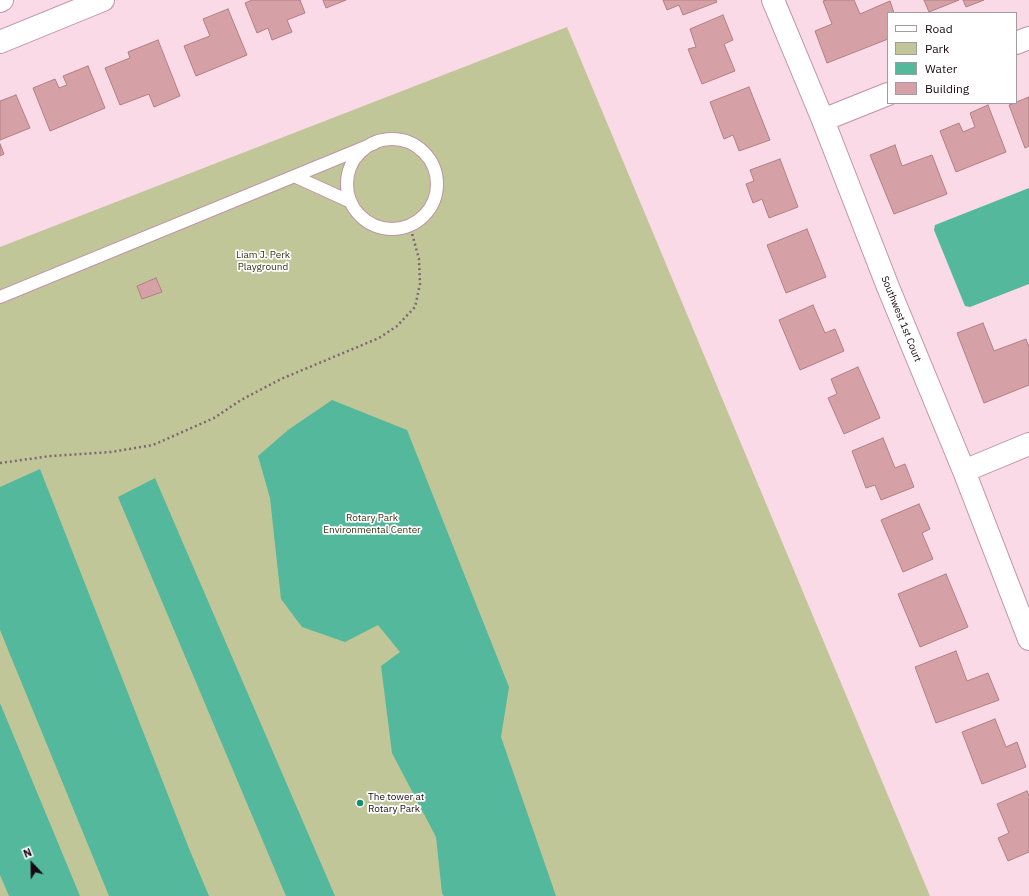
<!DOCTYPE html>
<style>
body{margin:0}
#map{position:relative;width:1029px;height:896px;overflow:hidden;background:#f9dae6;font-family:"IBM Plex Sans",sans-serif}
canvas{display:block}
.legend{position:absolute;left:887px;top:12px;width:130px;height:92px;box-sizing:border-box;background:#fff;border:1px solid #a39c9f;margin:0;padding:5px 7px;list-style:none;font-size:12px;color:#18080f}
.legend li{display:flex;align-items:center;gap:8px;height:20px}
.legend b{width:20px;border:1px solid #a39c9f}
.north{position:absolute;left:12px;top:844px;width:40px;height:40px;-webkit-text-stroke:3px #fff;paint-order:stroke;rotate:338deg;font-size:11px;font-weight:700;line-height:16px;text-align:center;color:#18080f}
.north::after{content:'';display:block;margin:auto;width:14px;height:18px;background:#18080f;clip-path:polygon(50% 0,100% 100%,50% 72%,0 100%)}
</style>
<div id="map">
<canvas width="1029" height="896"></canvas>
<ul class="legend">
<li><b style="height:5px;background:#fff"></b>Road</li>
<li><b style="height:11px;background:#c1c698"></b>Park</li>
<li><b style="height:11px;background:#53b89c"></b>Water</li>
<li><b style="height:11px;background:#d6a1a6"></b>Building</li>
</ul>
<div class="north">N</div>
</div>
<script>
const context = document.querySelector('canvas').getContext('2d');
context.lineJoin = 'round';
function fill(path, color) { context.fillStyle = color; context.fill(path, 'evenodd'); }
const toPath = rows => new Path2D(rows.map(r => 'M' + r).join(''));
function trace(path, color, width, dash) { context.strokeStyle = color; context.lineWidth = width; context.lineCap = dash ? 'butt' : 'round'; context.setLineDash(dash || []); context.stroke(path); }
function drawText(font, color, halo, rows, align = 'center') {
  context.font = font + ' "IBM Plex Sans",sans-serif'; context.lineWidth = 3.5; context.setLineDash([]); context.textBaseline = 'middle'; context.strokeStyle = halo; context.fillStyle = color; for (const [text, x, y, turn = 0] of rows) {
    context.save(); context.translate(x, y); context.rotate((+turn || 0) * Math.PI / 180); context.textAlign = isNaN(turn) ? turn : align; if (halo) context.strokeText(text, 0, 0); context.fillText(text, 0, 0); context.restore();
  }
}
const green = toPath([
 [567,27,930,896,0,896,0,247]
]);
const water = toPath([
 [1029,188,1029,284,970,307,965,306,934,230,935,225],
 [332,400,407,430,509,687,501,737,556,896,444,896,442,893,436,837,392,753,381,666,400,652,378,625,345,642,302,627,281,599,270,498,258,456,288,430],
 [40,469,190,851,209,896,109,896,0,630,0,487],
 [155,478,335,896,286,896,118,497],
 [0,703,80,896,9,896,0,875]
]);
const building = toPath([
 [252,0,300,0,305,13,287,20,292,32,272,40,268,28,257,33,245,3,252,0],
 [323,0,346,0,326,8,323,0],
 [663,0,716,0,717,2,683,15,679,5,667,10,663,0],
 [826,0,854,0,860,14,890,1,894,13,888,13,888,39,827,63,815,31,832,24,823,1,826,0],
 [924,0,959,0,929,12,924,0],
 [963,0,984,0,966,7,963,0],
 [228,9,247,55,196,76,184,46,210,36,203,19,228,9],
 [723,15,733,40,724,44,735,71,702,84,688,49,696,47,690,29,723,15],
 [158,40,180,96,154,107,149,94,120,105,105,68,130,58,128,52,158,40],
 [88,66,105,108,50,131,33,88,55,79,59,88,67,85,63,76,88,66],
 [749,87,770,140,739,151,733,135,724,139,710,102,749,87],
 [16,95,30,128,0,140,0,101,16,95],
 [1029,97,1029,146,1025,148,1009,105,1029,97],
 [988,105,1006,152,956,172,940,131,959,123,963,132,975,127,970,113,988,105],
 [0,144,4,154,0,156,0,144],
 [895,145,902,166,932,155,947,194,894,214,870,155,895,145],
 [780,159,798,207,769,218,762,199,753,203,746,184,754,181,750,170,780,159],
 [807,229,826,277,786,293,767,245,807,229],
 [156,278,162,292,142,299,137,286,156,278],
 [813,305,825,333,835,329,844,351,800,370,779,320,813,305],
 [983,323,994,351,1026,339,1029,347,1029,385,984,403,957,333,983,323],
 [858,367,880,418,844,434,828,398,837,394,831,379,858,367],
 [883,438,895,468,905,464,914,487,881,500,875,485,866,488,852,451,883,438],
 [919,504,930,529,922,533,933,559,903,572,881,520,919,504],
 [946,574,968,627,920,647,898,594,946,574],
 [956,651,967,681,988,673,999,700,936,723,915,667,956,651],
 [995,719,1006,747,1017,742,1026,767,982,784,962,732,995,719],
 [1027,791,1029,796,1029,852,1008,861,998,838,1009,833,997,804,1027,791]
]);
const path = toPath([
 [0,463,51,456,111,452,153,445,214,418,241,400,281,379,379,338,397,326,415,307,420,284,419,259,410,226]
]);
const lane = toPath([
 '347 184a45 45 0 1 1 90 0a45 45 0 1 1-90 0Z',
 [294,176,351,202],
 [0,297,375,143]
]);
const street = toPath([
 [773,0,823,120,888,287,964,471,1029,639],
 [1016,43,1029,38],
 [823,120,888,94],
 [964,471,1029,444]
]);
const secondary = toPath([
 [0,1,2,0],
 [0,42,103,0]
]);
const markers = [
 [360,803,4,"#138f75"]
];
const parkNames = [
 ["Liam J. Perk",263,255],
 ["Playground",263,267],
 ["Rotary Park",372,518],
 ["Environmental Center",372,530]
];
const streetNames = [
 ["Southwest 1st Court",901,319,68]
];
const poiNames = [
 ["The tower at",368,797],
 ["Rotary Park",368,809]
];
fill(green, '#c1c698');
fill(water, '#53b89c');
fill(building, '#d6a1a6');
trace(building, '#b17f83', 1);
trace(lane, '#c292a5', 14);
trace(street, '#c292a5', 24);
trace(secondary, '#c292a5', 24);
trace(path, '#7e6770', 2.5, [2, 3]);
trace(lane, '#fff', 12);
trace(street, '#fff', 22);
trace(secondary, '#fff', 22);
for (const [x, y, r, color] of markers) { const dot = new Path2D(); dot.arc(x, y, r, 0, 2 * Math.PI); context.fillStyle = color; context.fill(dot); trace(dot, '#fff', 1.5); }
drawText('10px', '#313411', '#fff', parkNames);
drawText('10px', '#18080f', '#fff', streetNames);
drawText('10px', '#18080f', '#fff', poiNames, 'left');
</script>
